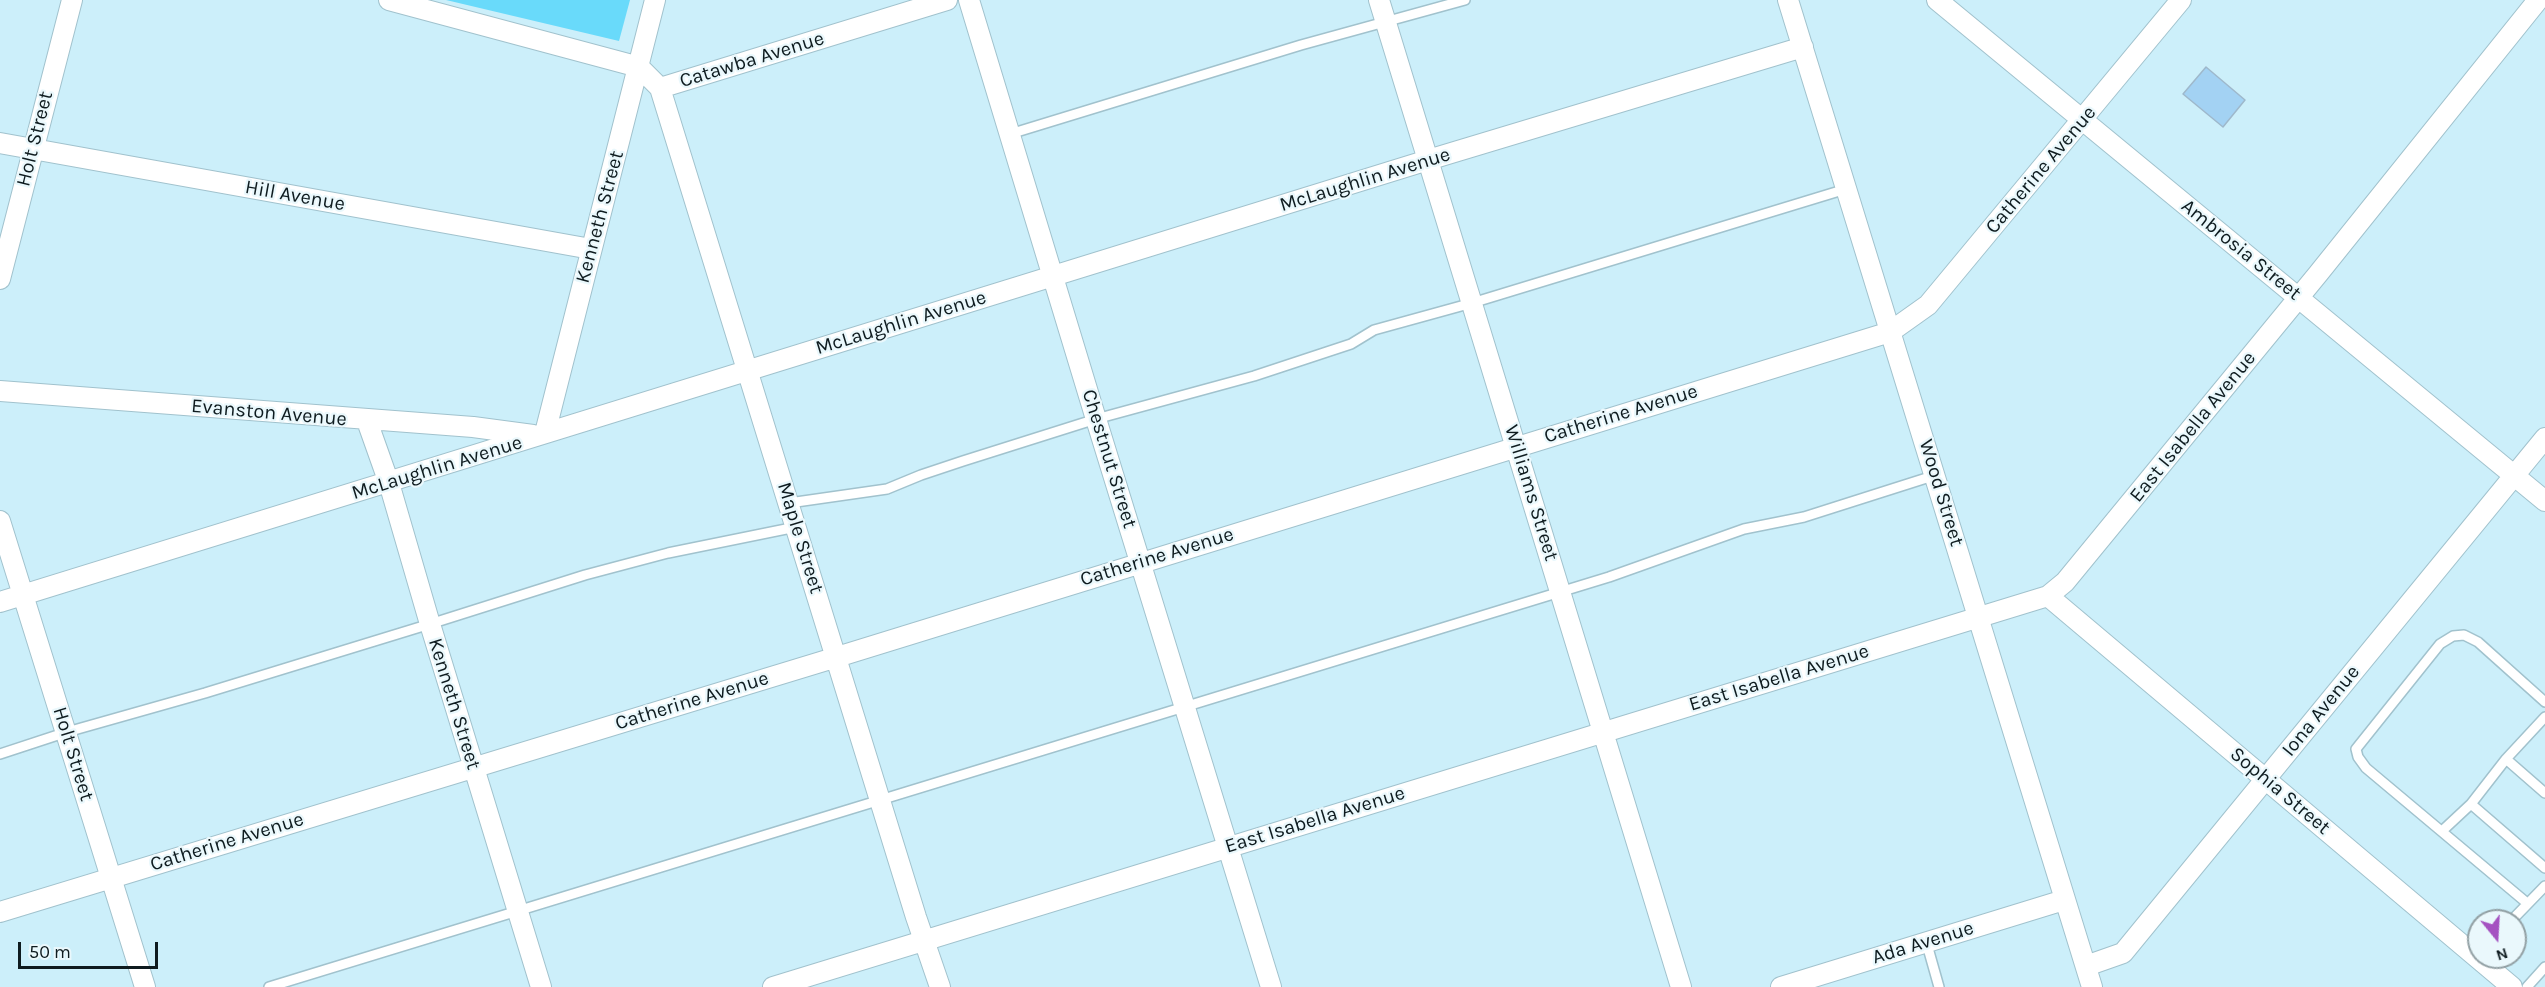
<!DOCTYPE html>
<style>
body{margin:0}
#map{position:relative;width:2545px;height:987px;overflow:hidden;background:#cceffa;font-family:Karla,sans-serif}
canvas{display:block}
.north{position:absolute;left:2467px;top:909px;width:60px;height:60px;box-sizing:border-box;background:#eaf8fc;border:2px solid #92a0a4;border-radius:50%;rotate:162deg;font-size:16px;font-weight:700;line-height:24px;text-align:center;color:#0e1b1f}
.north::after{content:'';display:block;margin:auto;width:21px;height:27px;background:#a552c1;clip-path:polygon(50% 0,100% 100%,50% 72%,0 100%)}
.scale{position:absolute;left:18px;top:942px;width:140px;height:27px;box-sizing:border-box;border:3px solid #0e1b1f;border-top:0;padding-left:8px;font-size:18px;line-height:21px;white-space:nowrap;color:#0e1b1f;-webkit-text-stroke:4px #eaf8fc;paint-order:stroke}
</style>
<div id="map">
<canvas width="2545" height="987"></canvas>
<div class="north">N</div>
<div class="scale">50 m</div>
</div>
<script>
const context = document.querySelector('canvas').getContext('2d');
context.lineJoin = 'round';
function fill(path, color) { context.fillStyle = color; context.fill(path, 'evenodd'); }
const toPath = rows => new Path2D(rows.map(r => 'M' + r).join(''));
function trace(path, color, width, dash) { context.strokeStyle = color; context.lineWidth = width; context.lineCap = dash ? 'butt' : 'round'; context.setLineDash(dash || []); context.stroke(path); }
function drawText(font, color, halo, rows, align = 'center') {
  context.font = font + ' Karla,sans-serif'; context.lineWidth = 4.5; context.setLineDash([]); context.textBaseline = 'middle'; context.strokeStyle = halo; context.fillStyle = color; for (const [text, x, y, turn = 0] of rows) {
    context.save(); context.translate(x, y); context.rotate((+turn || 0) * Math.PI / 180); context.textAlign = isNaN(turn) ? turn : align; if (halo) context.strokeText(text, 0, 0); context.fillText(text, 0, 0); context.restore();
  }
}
const green = toPath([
 [446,0,630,0,619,41]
]);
const building = toPath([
 [2206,67,2245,100,2223,127,2183,94,2206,67]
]);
const service = toPath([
 [1010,134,1301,45,1465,0],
 [789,503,887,489,921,475,963,461,1096,419,1254,376,1351,344,1374,330,1472,303,1846,189],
 [0,754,67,732,205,693,430,624,585,575,668,553,796,527],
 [2506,759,2545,793],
 [2471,804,2545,868],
 [2442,831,2471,804,2506,759,2545,717],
 [2527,903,2366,768,2358,757,2356,749,2440,644,2453,636,2464,635,2478,642,2545,702],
 [2511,921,2545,886],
 [1926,941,1939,987],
 [269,987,1609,577,1744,529,1804,517,1936,475],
 [2527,987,2545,967]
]);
const minor = toPath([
 [389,0,639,67,660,88,947,0],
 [969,0,1096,419,1271,987],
 [1379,0,1681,987],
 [1788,0,2092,987],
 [1937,0,2545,501],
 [660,88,916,917,940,987],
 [0,143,591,249],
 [0,279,72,0],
 [0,391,473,427,533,435],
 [367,421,389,483,430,624,541,987],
 [545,433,655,0],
 [0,521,145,987],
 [2048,596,2512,987],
 [0,602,1428,160,1803,47],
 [0,912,837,657,1890,332,1928,305,2181,0],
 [2086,966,2123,953,2545,438],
 [773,987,2048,596,2065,582,2318,274,2538,0],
 [1781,987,2064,900]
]);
const streetNames = [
 ["Catawba Avenue",752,60,-17],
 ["Holt Street",35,139,-76],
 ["Catherine Avenue",2041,170,-50],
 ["McLaughlin Avenue",1365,180,-17],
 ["Hill Avenue",295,196,10],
 ["Kenneth Street",600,217,-75],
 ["Ambrosia Street",2241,250,39],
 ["McLaughlin Avenue",901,323,-17],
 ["Evanston Avenue",269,413,5],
 ["Catherine Avenue",1621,414,-17],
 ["East Isabella Avenue",2193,427,-51],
 ["Chestnut Street",1109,459,73],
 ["McLaughlin Avenue",437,468,-17],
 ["Williams Street",1531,493,73],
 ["Wood Street",1941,493,73],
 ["Maple Street",800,538,73],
 ["Catherine Avenue",1157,557,-17],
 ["East Isabella Avenue",1779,678,-17],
 ["Catherine Avenue",692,701,-17],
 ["Kenneth Street",454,704,73],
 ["Iona Avenue",2321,711,-51],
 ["Holt Street",73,754,73],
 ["Sophia Street",2280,791,40],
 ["East Isabella Avenue",1315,820,-17],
 ["Catherine Avenue",227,842,-17],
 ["Ada Avenue",1923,943,-17]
];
fill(green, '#69dafa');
fill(building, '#a3d2f3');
trace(building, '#9eb8cb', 1.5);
trace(service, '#a1c2cd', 12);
trace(minor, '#a1c2cd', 22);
trace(service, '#fff', 9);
trace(minor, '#fff', 20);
drawText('20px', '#0e1b1f', '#eaf8fc', streetNames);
</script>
